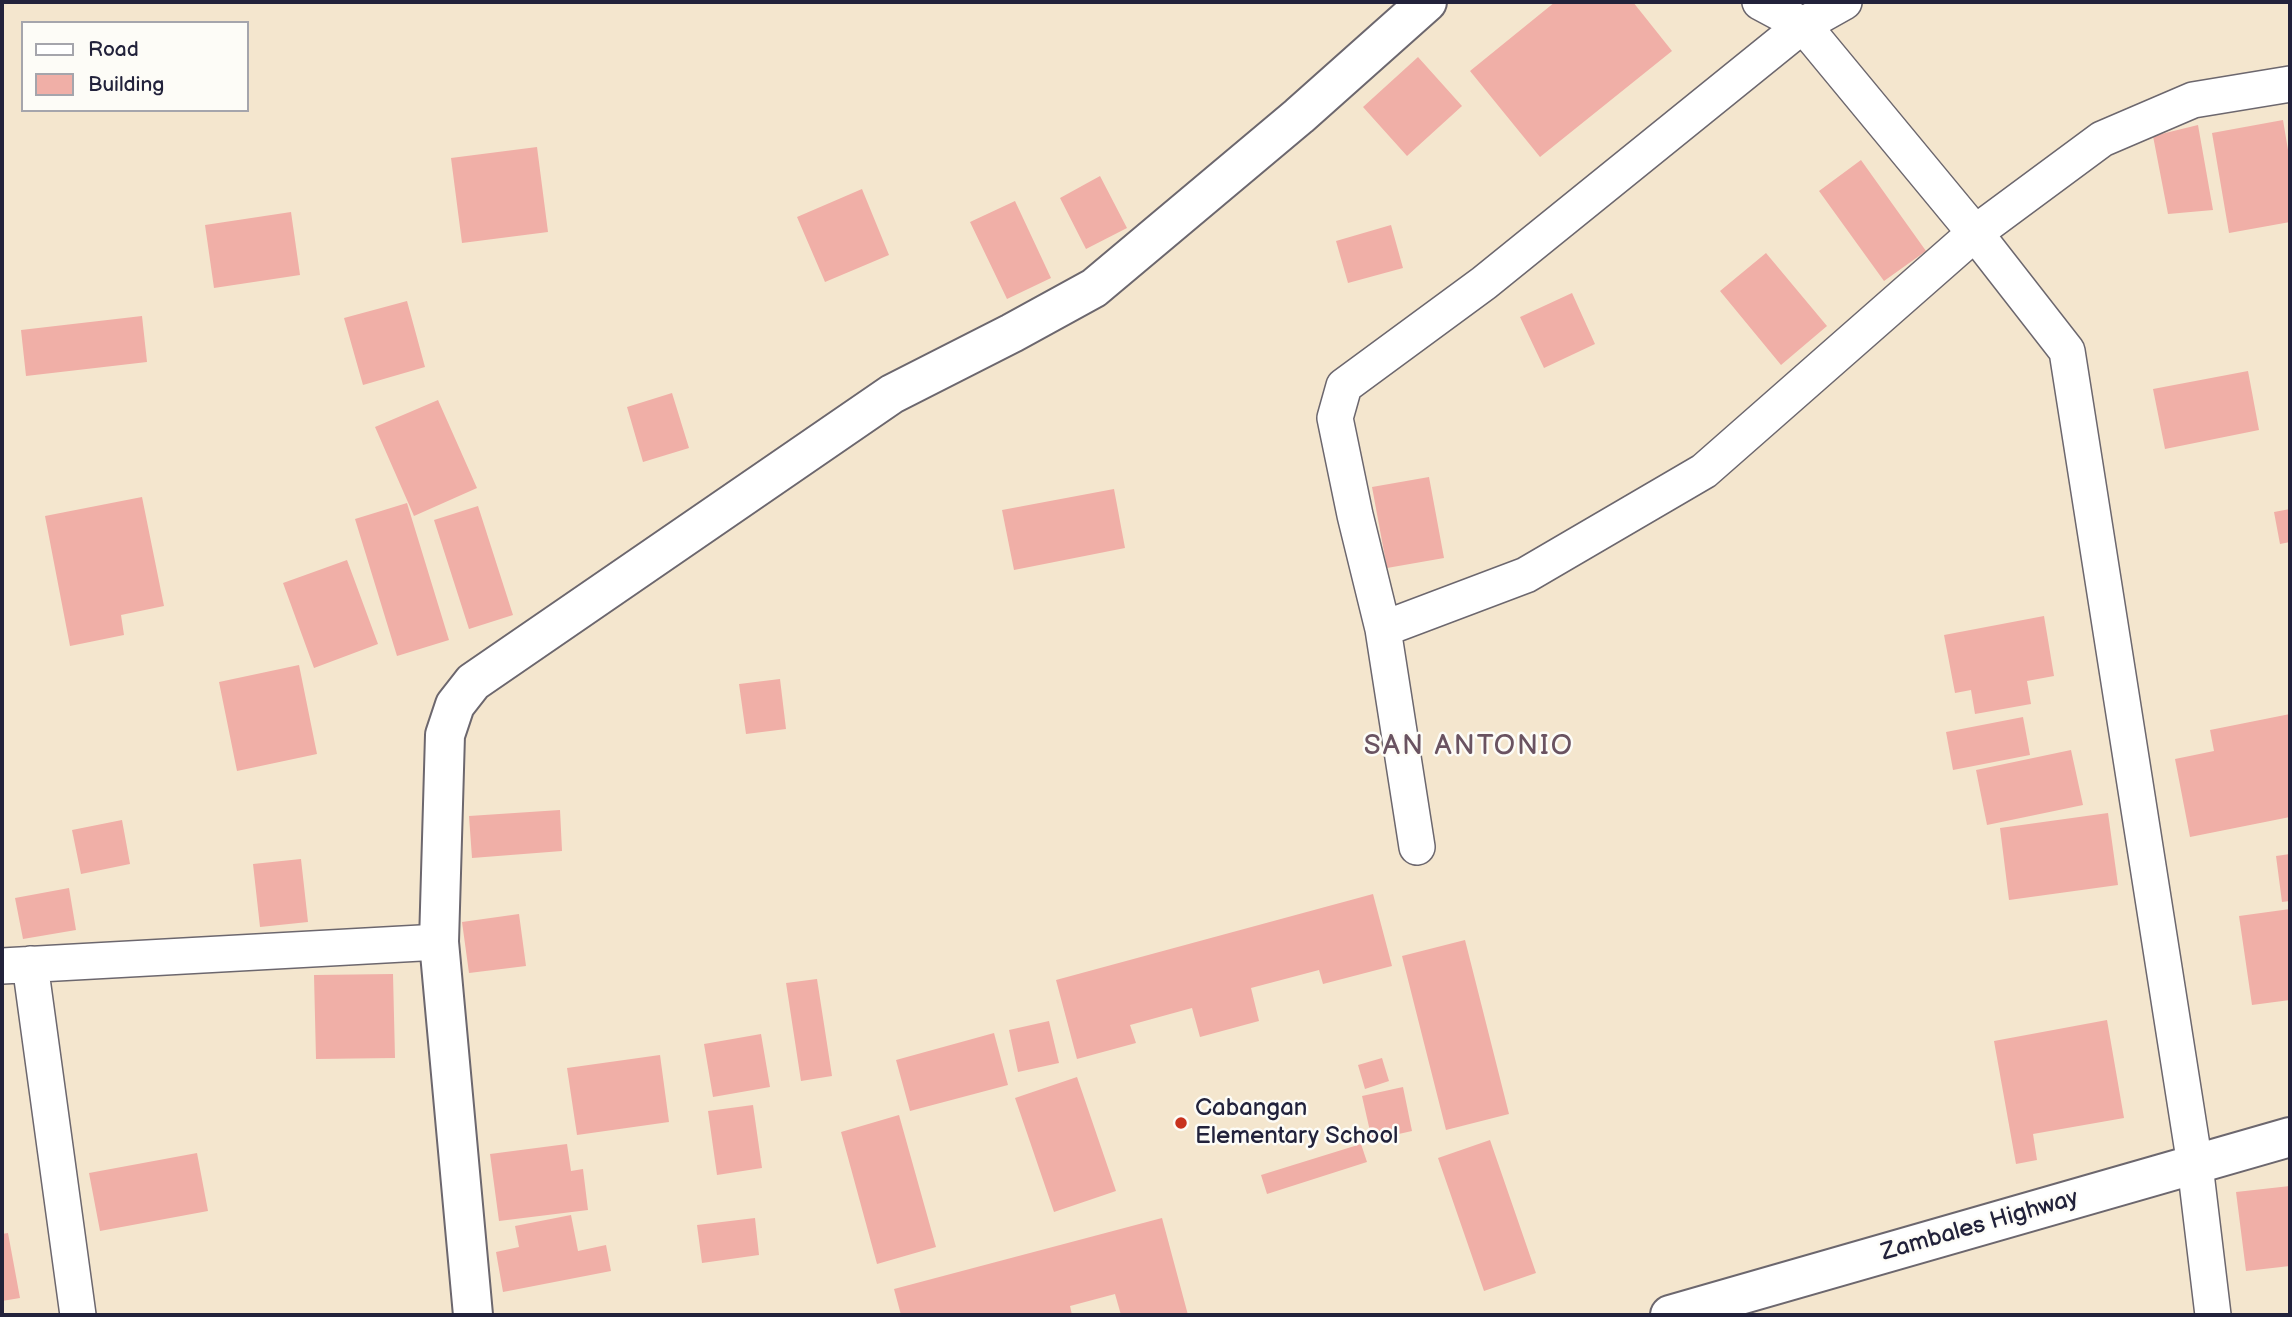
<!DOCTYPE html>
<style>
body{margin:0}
#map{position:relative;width:2292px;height:1317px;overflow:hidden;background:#f4e6ce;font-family:"Balsamiq Sans",sans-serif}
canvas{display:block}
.frame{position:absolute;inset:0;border:4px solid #22223b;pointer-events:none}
.legend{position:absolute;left:21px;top:21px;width:228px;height:91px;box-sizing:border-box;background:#fdfcf7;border:2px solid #a5a5ac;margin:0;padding:9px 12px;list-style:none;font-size:21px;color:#22223b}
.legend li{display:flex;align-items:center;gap:14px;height:35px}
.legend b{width:35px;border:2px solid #a5a5ac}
</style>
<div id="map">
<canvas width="2292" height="1317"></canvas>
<div class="frame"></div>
<ul class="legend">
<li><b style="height:9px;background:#fff"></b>Road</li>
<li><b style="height:19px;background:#f0afa7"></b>Building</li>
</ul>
</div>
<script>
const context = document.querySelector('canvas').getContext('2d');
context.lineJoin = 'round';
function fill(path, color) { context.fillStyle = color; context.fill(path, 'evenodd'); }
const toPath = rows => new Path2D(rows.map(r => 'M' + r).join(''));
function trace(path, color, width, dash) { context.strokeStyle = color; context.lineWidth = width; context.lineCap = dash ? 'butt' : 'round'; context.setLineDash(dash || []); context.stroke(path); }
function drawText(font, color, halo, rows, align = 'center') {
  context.font = font + ' "Balsamiq Sans",sans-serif'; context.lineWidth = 5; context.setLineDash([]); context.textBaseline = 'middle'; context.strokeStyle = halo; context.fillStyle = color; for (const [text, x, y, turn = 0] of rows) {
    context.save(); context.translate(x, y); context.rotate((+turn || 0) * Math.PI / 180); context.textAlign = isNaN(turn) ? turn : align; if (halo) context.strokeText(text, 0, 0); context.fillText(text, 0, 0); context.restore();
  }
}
const building = toPath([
 [1555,2,1633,2,1672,51,1540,157,1470,71],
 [1418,57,1462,106,1407,156,1363,107],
 [2283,120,2290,162,2290,222,2229,233,2212,133],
 [2198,125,2213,210,2168,214,2153,136],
 [537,147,548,232,462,243,451,158],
 [1861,160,1926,251,1884,281,1819,191],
 [1100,176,1127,228,1086,249,1060,198],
 [862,189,889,255,825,282,797,217],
 [1015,201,1051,278,1007,299,970,222],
 [291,212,300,275,214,288,205,225],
 [1391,225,1403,268,1348,283,1336,241],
 [1766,253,1827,326,1781,365,1720,291],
 [1572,293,1595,344,1544,368,1520,317],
 [407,301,425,367,363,385,344,318],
 [142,316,147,362,26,376,21,330],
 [2248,371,2259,430,2165,449,2153,389],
 [672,393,689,448,643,462,627,407],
 [438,400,477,488,414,516,375,427],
 [1429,477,1444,558,1387,568,1372,487],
 [1114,489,1125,548,1014,570,1002,510],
 [142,497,164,606,121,615,124,635,70,646,45,516],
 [407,503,449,640,397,656,355,519],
 [478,506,513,615,469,629,434,520],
 [2290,509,2290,542,2280,544,2274,512],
 [347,560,378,644,314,668,283,583],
 [2044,616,2054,676,2027,681,2031,704,1975,714,1971,690,1955,693,1944,635],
 [299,665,317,754,237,771,219,682],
 [780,679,786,729,746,734,739,684],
 [2290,714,2290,817,2190,837,2175,759,2214,751,2210,730],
 [2023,717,2030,755,1953,770,1946,732],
 [2071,750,2083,805,1987,825,1976,770],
 [560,810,562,851,472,858,469,816],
 [2108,813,2118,885,2009,900,2000,828],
 [122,820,130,864,81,874,72,830],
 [2290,854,2290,901,2282,902,2276,856],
 [301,859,308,922,260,927,253,864],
 [69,888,76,930,23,939,15,898],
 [1373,894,1392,966,1323,984,1319,970,1251,988,1259,1021,1200,1037,1192,1008,1130,1025,1136,1043,1077,1059,1056,980],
 [2290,909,2290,1000,2252,1005,2239,916],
 [519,914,526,966,469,973,462,922],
 [1465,940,1509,1114,1446,1130,1402,956],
 [393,974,395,1058,316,1059,314,975],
 [817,979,832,1076,801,1081,786,983],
 [2107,1020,2124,1118,2033,1134,2037,1160,2016,1164,1994,1041],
 [1049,1021,1059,1063,1018,1072,1009,1030],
 [994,1033,1008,1085,910,1111,896,1060],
 [761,1034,770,1087,713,1097,704,1044],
 [660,1055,669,1122,577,1135,567,1068],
 [1382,1058,1389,1081,1365,1089,1358,1065],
 [1077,1077,1116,1191,1054,1212,1015,1098],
 [1403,1087,1412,1131,1372,1140,1362,1096],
 [753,1105,762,1168,717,1175,708,1111],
 [899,1115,936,1247,877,1264,841,1132],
 [1490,1140,1536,1273,1484,1291,1438,1158],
 [567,1144,571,1171,583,1169,588,1210,499,1221,490,1154],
 [1361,1144,1367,1162,1267,1194,1261,1175],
 [197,1153,208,1211,100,1231,89,1173],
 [2290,1186,2290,1266,2246,1271,2236,1192],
 [571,1215,578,1251,606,1245,611,1271,503,1292,496,1252,519,1247,515,1226],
 [755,1218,759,1255,702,1263,697,1225],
 [1162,1218,1188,1315,1121,1315,1115,1294,1070,1306,1072,1315,901,1315,894,1289],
 [8,1233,20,1298,2,1301,2,1234]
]);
const street = toPath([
 [1760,2,1803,25,1975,233,2067,351,2195,1165,2213,1315],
 [1383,629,1526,575,1704,471,1975,233,2102,139,2193,100,2290,84],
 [1417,847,1383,629,1355,515,1335,418,1344,386,1484,283,1803,25,1844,2],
 [30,964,78,1315],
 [2,966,439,942]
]);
const secondary = toPath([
 [473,1315,439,942,445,735,455,705,473,682,892,394,1012,333,1094,288,1299,116,1427,2]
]);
const primary = toPath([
 [1670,1315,2290,1137]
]);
const markers = [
 [1181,1123,7,"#c8321e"]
];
const poiNames = [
 ["Cabangan",1195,1109],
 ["Elementary School",1195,1137]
];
const streetNames = [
 ["Zambales Highway",1980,1226,-16]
];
const quarterNames = [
 ["SAN ANTONIO",1469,747]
];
fill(building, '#f0afa7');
trace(street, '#6c676e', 38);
trace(secondary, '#6c676e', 42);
trace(primary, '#6c676e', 42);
trace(street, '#fff', 35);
trace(secondary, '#fff', 38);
trace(primary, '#fff', 38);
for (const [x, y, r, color] of markers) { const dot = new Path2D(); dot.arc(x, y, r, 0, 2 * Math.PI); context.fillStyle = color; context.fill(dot); trace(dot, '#fdfcf7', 2.5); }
drawText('24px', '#22223b', '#fdfcf7', poiNames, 'left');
drawText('24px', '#22223b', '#fdfcf7', streetNames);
context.letterSpacing = '2px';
drawText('28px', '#6a5361', '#fdfcf7', quarterNames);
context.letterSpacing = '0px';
</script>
